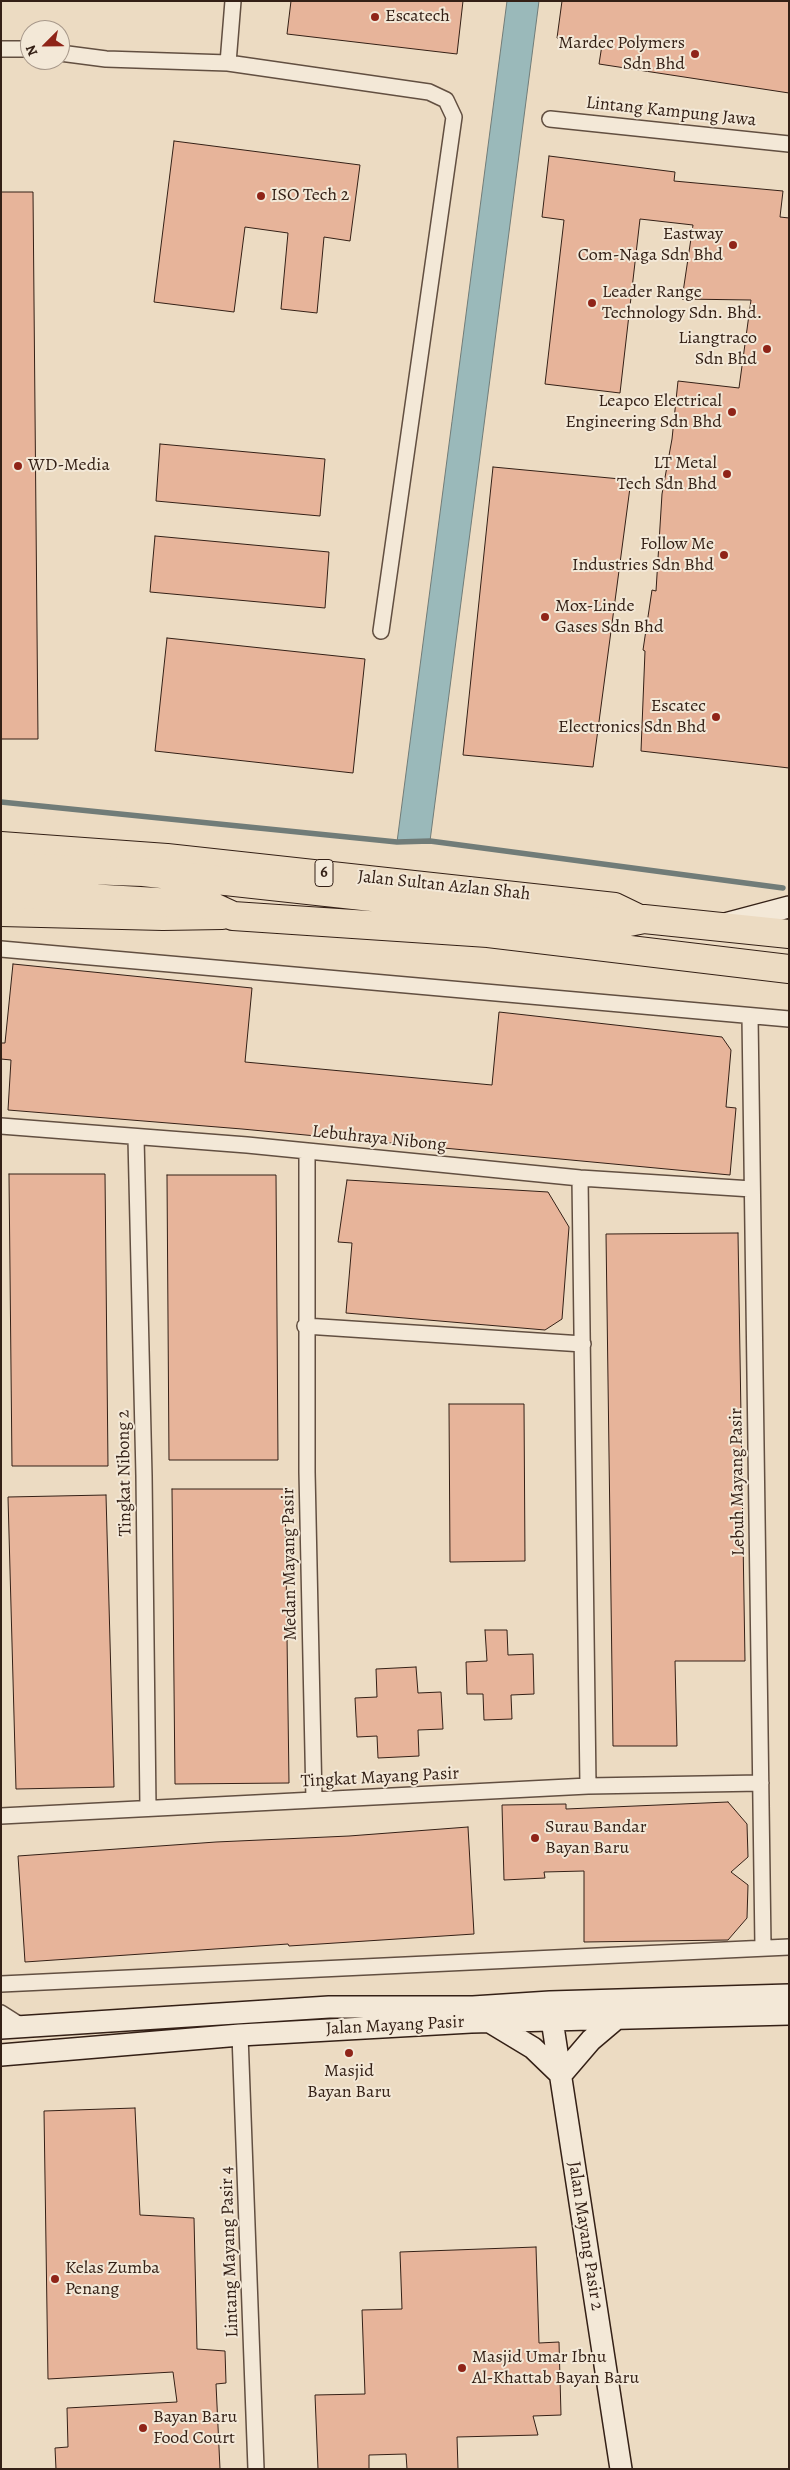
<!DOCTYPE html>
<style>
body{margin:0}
#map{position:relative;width:790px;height:2470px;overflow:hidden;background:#ecdbc2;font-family:Alegreya,serif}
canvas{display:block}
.frame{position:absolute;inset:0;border:2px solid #342016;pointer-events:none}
.north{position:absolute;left:20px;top:20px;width:50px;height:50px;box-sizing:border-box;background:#f3e8d7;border:1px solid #a7988a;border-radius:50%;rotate:247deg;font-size:14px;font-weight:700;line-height:20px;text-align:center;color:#342016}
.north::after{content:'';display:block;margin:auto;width:18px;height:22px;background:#8f2418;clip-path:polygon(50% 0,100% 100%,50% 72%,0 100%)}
</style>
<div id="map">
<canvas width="790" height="2470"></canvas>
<div class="frame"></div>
<div class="north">N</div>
</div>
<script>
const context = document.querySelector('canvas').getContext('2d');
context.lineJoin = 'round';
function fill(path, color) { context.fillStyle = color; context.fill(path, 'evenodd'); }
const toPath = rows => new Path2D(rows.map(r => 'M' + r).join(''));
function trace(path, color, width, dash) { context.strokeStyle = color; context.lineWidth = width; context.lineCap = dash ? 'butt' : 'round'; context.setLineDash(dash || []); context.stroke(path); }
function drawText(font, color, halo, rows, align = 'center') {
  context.font = font + ' Alegreya,serif'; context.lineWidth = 4; context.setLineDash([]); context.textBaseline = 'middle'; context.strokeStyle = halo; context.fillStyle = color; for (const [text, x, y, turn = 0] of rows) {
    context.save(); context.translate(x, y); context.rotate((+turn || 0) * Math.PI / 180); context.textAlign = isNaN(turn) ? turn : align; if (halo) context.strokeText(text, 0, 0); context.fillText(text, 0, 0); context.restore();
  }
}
const water = toPath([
 [507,1,539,1,430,841,397,842,507,1]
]);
const stream = toPath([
 [1,802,397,842,430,841,783,888]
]);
const building = toPath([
 [291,1,463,1,457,54,287,34,291,1],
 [562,1,789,1,789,93,599,64,602,45,557,38,562,1],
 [174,141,360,165,350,241,324,237,317,313,281,309,288,233,245,227,234,312,154,302,174,141],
 [549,156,675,172,674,181,783,191,780,217,789,218,789,768,641,751,645,651,643,650,652,590,656,591,662,494,672,439,678,381,739,388,751,300,682,299,693,225,640,219,620,393,545,384,564,220,542,217,549,156],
 [1,192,33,192,38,739,1,739,1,192],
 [160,444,325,459,320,516,156,501,160,444],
 [493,467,631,480,593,767,463,755,493,467],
 [155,536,329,552,325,608,150,592,155,536],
 [167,638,365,659,353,773,155,751,167,638],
 [13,964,252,988,245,1062,492,1085,499,1012,722,1037,731,1050,726,1107,736,1108,730,1175,242,1129,8,1110,11,1060,1,1059,1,1043,5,1043,13,964],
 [9,1174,105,1174,108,1466,12,1466,9,1174],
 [167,1175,276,1175,278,1460,169,1460,167,1175],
 [347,1180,548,1192,569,1227,562,1319,545,1330,346,1313,352,1243,338,1242,347,1180],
 [738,1233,745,1661,675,1661,677,1746,613,1746,606,1234,738,1233],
 [449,1404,524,1404,525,1561,450,1562,449,1404],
 [172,1489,285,1489,289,1783,175,1784,172,1489],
 [106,1495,114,1787,16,1789,8,1497,106,1495],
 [485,1630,507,1630,508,1655,533,1654,534,1694,511,1695,512,1719,484,1720,483,1694,467,1694,466,1662,487,1661,485,1630],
 [416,1667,418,1693,441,1692,443,1729,418,1730,419,1756,378,1758,377,1736,357,1737,355,1698,377,1697,376,1669,416,1667],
 [728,1802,747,1824,748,1857,731,1872,748,1885,747,1918,728,1940,584,1942,584,1871,544,1872,545,1878,504,1880,502,1805,566,1804,566,1809,728,1802],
 [468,1827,474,1934,289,1946,288,1944,25,1962,18,1856,216,1842,349,1836,468,1827],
 [135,2108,140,2215,194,2218,197,2349,225,2351,226,2383,216,2384,220,2469,56,2469,55,2448,68,2447,67,2408,177,2402,173,2372,48,2379,44,2111,135,2108],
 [536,2247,539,2343,559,2342,561,2415,533,2416,538,2435,457,2437,458,2469,407,2469,406,2454,369,2455,369,2469,318,2469,315,2395,365,2394,362,2310,402,2309,400,2252,536,2247]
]);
const street = toPath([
 [1,49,30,49],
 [60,53,106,59,228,63,429,92,446,100,454,117,381,631],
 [228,63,233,1],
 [550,119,789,144],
 [1,949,789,1019],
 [750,1016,763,1947],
 [1,1126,247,1145,580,1178,752,1189],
 [136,1138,144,1476,148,1808],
 [307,1151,307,1472,314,1800],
 [580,1178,588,1786],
 [305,1326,583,1344],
 [1,1816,588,1786,761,1783],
 [1,1984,789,1947],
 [1,2013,23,2027],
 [240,2035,256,2469]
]);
const secondary = toPath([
 [725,924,789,907],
 [550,2007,621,2469],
 [490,2022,533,2048,561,2075],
 [1,2028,329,2007,473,2007,550,2002,789,1995],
 [1,2055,240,2035,471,2022,789,2014],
 [561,2075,591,2040,617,2018]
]);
const primary = toPath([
 [1,844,167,856,615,905,644,919],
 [1,914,163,918,222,917]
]);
const highway = toPath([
 [1,867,143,872,619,924,644,919,789,934],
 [1,893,209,905,233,916,488,933,789,969]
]);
const markers = [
 [375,17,5,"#8f2418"],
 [695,54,5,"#8f2418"],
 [261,196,5,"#8f2418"],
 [733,245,5,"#8f2418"],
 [592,303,5,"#8f2418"],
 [767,349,5,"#8f2418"],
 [732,412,5,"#8f2418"],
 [18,466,5,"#8f2418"],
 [727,474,5,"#8f2418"],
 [724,555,5,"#8f2418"],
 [545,617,5,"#8f2418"],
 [716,717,5,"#8f2418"],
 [535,1838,5,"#8f2418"],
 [349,2053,5,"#8f2418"],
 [55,2279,5,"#8f2418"],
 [462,2368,5,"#8f2418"],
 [143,2428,5,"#8f2418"]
];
const shields = [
 [324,873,18]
];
const shieldNames = [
 ["6",324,873]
];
const poiNames = [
 ["Escatech",385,17],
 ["Mardec Polymers",685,44,"right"],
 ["Sdn Bhd",685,65,"right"],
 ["ISO Tech 2",271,196],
 ["Eastway",723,235,"right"],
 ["Com-Naga Sdn Bhd",723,256,"right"],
 ["Leader Range",602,293],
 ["Technology Sdn. Bhd.",602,314],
 ["Liangtraco",757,339,"right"],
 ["Sdn Bhd",757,360,"right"],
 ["Leapco Electrical",722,402,"right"],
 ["Engineering Sdn Bhd",722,423,"right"],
 ["LT Metal",717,464,"right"],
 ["Tech Sdn Bhd",717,485,"right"],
 ["WD-Media",28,466],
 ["Follow Me",714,545,"right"],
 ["Industries Sdn Bhd",714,566,"right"],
 ["Mox-Linde",555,607],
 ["Gases Sdn Bhd",555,628],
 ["Escatec",706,707,"right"],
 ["Electronics Sdn Bhd",706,728,"right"],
 ["Surau Bandar",545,1828],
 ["Bayan Baru",545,1849],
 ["Masjid",349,2072,"center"],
 ["Bayan Baru",349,2093,"center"],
 ["Kelas Zumba",65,2269],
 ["Penang",65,2290],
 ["Masjid Umar Ibnu",472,2358],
 ["Al-Khattab Bayan Baru",472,2379],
 ["Bayan Baru",153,2418],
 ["Food Court",153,2439]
];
const streetNames = [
 ["Lintang Kampung Jawa",671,112,6],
 ["Jalan Sultan Azlan Shah",444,886,6],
 ["Lebuhraya Nibong",379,1139,6],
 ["Tingkat Nibong 2",125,1473,-91],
 ["Lebuh Mayang Pasir",738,1482,-91],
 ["Medan Mayang Pasir",290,1564,-91],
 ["Tingkat Mayang Pasir",380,1778,-3],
 ["Jalan Mayang Pasir",395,2026,-3],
 ["Jalan Mayang Pasir 2",585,2236,81],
 ["Lintang Mayang Pasir 4",230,2252,-92]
];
fill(water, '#9ab9ba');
trace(water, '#717c78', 1);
trace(stream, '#717c78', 5.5);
fill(building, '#e7b49a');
trace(building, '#342016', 1);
trace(street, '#624f41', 18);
trace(secondary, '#342016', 24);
trace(primary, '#342016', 26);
trace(highway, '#342016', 30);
trace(street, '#f3e8d7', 15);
trace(secondary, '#f3e8d7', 21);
trace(primary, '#ecdbc2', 24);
trace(highway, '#ecdbc2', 28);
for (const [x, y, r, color] of markers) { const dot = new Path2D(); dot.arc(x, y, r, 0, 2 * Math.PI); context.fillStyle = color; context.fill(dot); trace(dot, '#f3e8d7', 2); }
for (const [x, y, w] of shields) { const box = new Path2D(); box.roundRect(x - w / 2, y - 13.5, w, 27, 4); context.fillStyle = '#f3e8d7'; context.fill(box); trace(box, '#342016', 1); }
drawText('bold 16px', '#342016', null, shieldNames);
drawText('18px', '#342016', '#f3e8d7', poiNames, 'left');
drawText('18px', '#342016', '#f3e8d7', streetNames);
</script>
